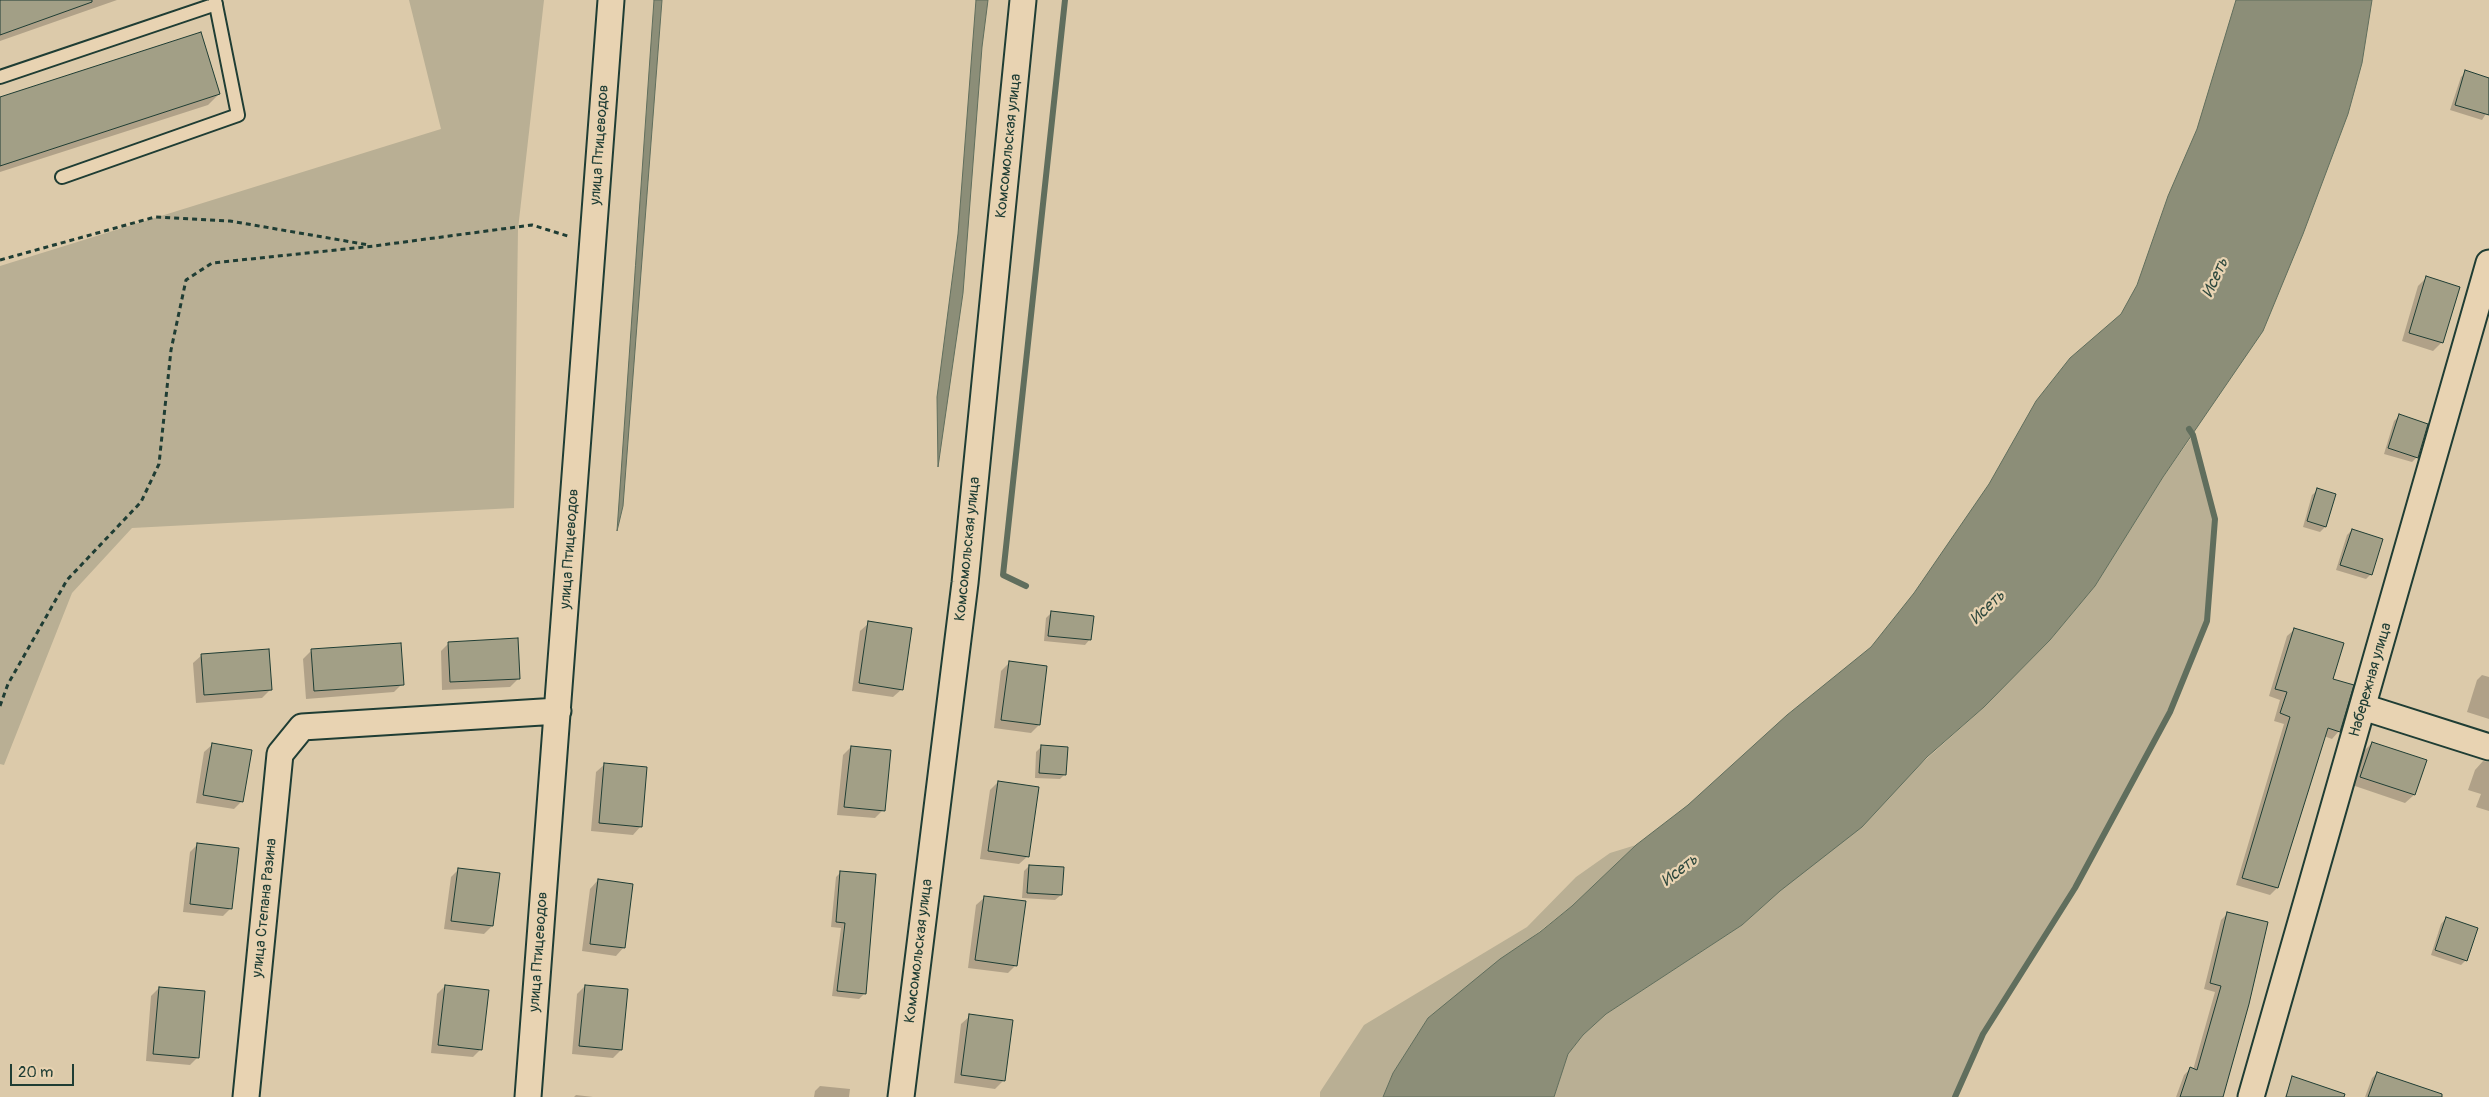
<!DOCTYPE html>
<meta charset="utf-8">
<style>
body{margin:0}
#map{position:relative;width:2489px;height:1097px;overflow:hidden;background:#dccaaa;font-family:Pangolin,sans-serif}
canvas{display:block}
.scale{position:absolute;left:10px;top:1064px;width:64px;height:22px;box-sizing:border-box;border:2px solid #1f3d34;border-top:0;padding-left:6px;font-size:15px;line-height:18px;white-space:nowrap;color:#1f3d34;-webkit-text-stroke:4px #e8d3b2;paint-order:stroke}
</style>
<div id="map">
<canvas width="2489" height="1097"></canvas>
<div class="scale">20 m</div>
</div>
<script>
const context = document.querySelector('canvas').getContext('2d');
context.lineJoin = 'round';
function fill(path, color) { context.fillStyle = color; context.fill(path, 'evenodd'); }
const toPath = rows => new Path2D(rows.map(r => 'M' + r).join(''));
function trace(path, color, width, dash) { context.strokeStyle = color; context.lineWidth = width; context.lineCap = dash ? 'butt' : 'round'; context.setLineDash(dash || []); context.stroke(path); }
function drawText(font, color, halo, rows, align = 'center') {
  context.font = font + ' Pangolin,sans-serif'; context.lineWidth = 4.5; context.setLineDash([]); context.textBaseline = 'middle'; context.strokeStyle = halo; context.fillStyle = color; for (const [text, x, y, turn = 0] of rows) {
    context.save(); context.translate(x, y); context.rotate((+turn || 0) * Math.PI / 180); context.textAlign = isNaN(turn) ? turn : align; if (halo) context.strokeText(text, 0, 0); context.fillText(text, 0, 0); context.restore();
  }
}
const green = toPath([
 [409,0,544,0,518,229,514,508,132,528,72,593,4,765,0,764,0,266,441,129],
 [2193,435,2215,519,2207,621,2170,712,2075,888,1983,1034,1955,1097,1554,1097,1568,1054,1583,1035,1606,1014,1742,925,1984,707,2050,640,2095,586,2163,477],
 [1636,845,1572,906,1428,1018,1393,1073,1383,1097,1320,1097,1320,1092,1364,1025,1527,927,1576,877,1610,853]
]);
const water = toPath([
 [654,0,662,0,623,506,617,531,654,0],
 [976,0,988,0,982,47,963,293,938,467,937,397,958,234,976,0],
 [2236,0,2372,0,2362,63,2348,114,2303,234,2263,331,2163,477,2095,586,2050,640,1984,707,1927,757,1862,827,1780,891,1742,925,1606,1014,1583,1035,1568,1054,1554,1097,1383,1097,1393,1073,1428,1018,1500,959,1540,932,1572,906,1636,845,1688,805,1787,715,1871,647,1914,593,1989,484,2036,401,2070,358,2121,314,2137,285,2168,196,2197,129,2236,0]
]);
const shadow = toPath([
 [0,0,117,0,0,41],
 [2466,72,2489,79,2489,109,2482,120,2450,110,2461,77],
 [219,94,208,105,0,172,0,98],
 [2426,278,2442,342,2433,351,2402,341,2418,286],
 [2399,416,2417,457,2412,462,2384,454,2394,421],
 [2318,490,2325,527,2320,532,2303,527,2312,495],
 [2352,530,2371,574,2366,579,2336,570,2347,535],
 [1051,613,1090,639,1085,645,1044,641,1046,618],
 [869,623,902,689,893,697,852,691,860,631],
 [2295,629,2339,731,2332,739,2324,736,2277,888,2270,895,2236,885,2284,724,2274,721,2280,700,2269,696,2287,636],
 [449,643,518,679,510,687,442,690,441,651],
 [311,651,402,684,394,692,306,699,303,659],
 [202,655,270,690,262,698,196,703,193,663],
 [1009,663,1039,725,1031,733,994,728,1001,671],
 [2482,675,2489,677,2489,719,2467,712,2477,680],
 [2372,743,2425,761,2414,795,2405,803,2352,785,2364,751],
 [213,744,242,801,234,809,196,803,204,752],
 [1042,746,1065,774,1060,779,1035,778,1036,752],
 [851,747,883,810,875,818,837,815,843,755],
 [2483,761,2489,762,2489,811,2476,807,2481,794,2468,790,2475,770],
 [605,764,641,826,633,835,591,831,596,772],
 [998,782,1028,856,1019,864,980,859,990,790],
 [198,844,231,908,223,916,183,912,190,852],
 [1029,866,1061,895,1055,900,1022,898,1024,871],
 [459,869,492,926,484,934,444,929,451,877],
 [841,872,864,994,859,999,832,996,841,928,831,927,836,877],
 [598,880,624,947,616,956,582,951,590,889],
 [985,897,1016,965,1008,973,968,968,976,905],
 [2227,914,2222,1097,2176,1097,2184,1075,2190,1069,2193,1070,2215,992,2204,989,2221,920],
 [2446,918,2466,960,2461,965,2431,955,2441,924],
 [445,986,481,1049,473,1057,431,1053,437,994],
 [585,986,621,1050,613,1058,572,1054,577,994],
 [159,988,198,1057,190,1065,146,1061,151,996],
 [970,1016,1003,1081,995,1089,954,1083,961,1024],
 [2377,1073,2420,1097,2365,1097,2372,1078],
 [2293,1078,2321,1097,2285,1097],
 [820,1086,850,1089,849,1097,814,1097,815,1091],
 [576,1095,593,1097,574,1097]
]);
const stream = toPath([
 [1026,586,1003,575,1065,0],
 [1955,1097,1983,1034,2075,888,2170,712,2207,621,2215,519,2193,435,2189,429]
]);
const building = toPath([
 [0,0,92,0,92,2,0,35,0,0],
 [201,32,220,94,0,166,0,97,201,32],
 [2465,70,2489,78,2489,115,2455,105,2465,70],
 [2426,276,2460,287,2443,343,2409,333,2426,276],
 [2399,414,2428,424,2418,458,2388,448,2399,414],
 [2317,488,2336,494,2326,527,2307,521,2317,488],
 [2352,529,2383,539,2372,575,2340,565,2352,529],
 [1051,611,1094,616,1091,640,1048,636,1051,611],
 [868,621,912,628,903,690,859,683,868,621],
 [2294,628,2344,643,2333,679,2354,685,2340,732,2328,728,2278,888,2242,878,2290,717,2280,713,2287,692,2275,689,2294,628],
 [518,638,520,679,450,682,448,642,518,638],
 [401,643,404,685,314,691,311,649,401,643],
 [269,649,272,690,204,695,201,654,269,649],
 [1009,661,1047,666,1040,725,1001,720,1009,661],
 [2372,742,2427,760,2415,795,2360,777,2372,742],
 [212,743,252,750,243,802,203,795,212,743],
 [1041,745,1068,747,1066,775,1039,773,1041,745],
 [851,746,891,750,885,811,844,807,851,746],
 [604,763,647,767,642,827,599,823,604,763],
 [998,781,1039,787,1029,857,988,851,998,781],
 [197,843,239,848,232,909,190,904,197,843],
 [1029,865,1064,867,1062,895,1027,893,1029,865],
 [458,868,500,873,493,926,451,921,458,868],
 [840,871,876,874,866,994,837,991,845,923,836,922,840,871],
 [598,879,633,884,625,948,590,944,598,879],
 [984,896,1026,901,1017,966,975,960,984,896],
 [2227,912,2268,922,2249,1004,2223,1097,2180,1097,2190,1067,2197,1070,2221,986,2210,983,2227,912],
 [2446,917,2478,928,2467,961,2435,950,2446,917],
 [445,985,489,990,482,1050,438,1045,445,985],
 [585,985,628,989,622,1050,579,1046,585,985],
 [159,987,205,991,199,1058,153,1054,159,987],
 [969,1014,1013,1020,1005,1081,961,1075,969,1014],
 [2377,1072,2442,1094,2442,1097,2368,1097,2377,1072],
 [2292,1076,2345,1094,2344,1097,2286,1097,2292,1076]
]);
const path = toPath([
 [0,260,155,217,230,221,369,245],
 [0,706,8,684,67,580,141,502,159,464,171,350,186,280,212,263,374,246,532,225,571,237]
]);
const service = toPath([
 [0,77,216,4],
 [62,177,238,115,215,0]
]);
const minor = toPath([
 [2363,707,2489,747],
 [246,1097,280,754,302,727,558,711],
 [528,1097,611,0],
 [901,1097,965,583,1023,0],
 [2251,1097,2489,263]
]);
const streetNames = [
 ["улица Птицеводов",600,145,-86],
 ["Комсомольская улица",1009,146,-84],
 ["улица Птицеводов",570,549,-86],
 ["Комсомольская улица",968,549,-84],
 ["Набережная улица",2371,680,-74],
 ["улица Степана Разина",265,908,-84],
 ["Комсомольская улица",919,951,-83],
 ["улица Птицеводов",539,952,-86]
];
const waterNames = [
 ["Исеть",2216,278,-66],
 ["Исеть",1988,608,-44],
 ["Исеть",1680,871,-38]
];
fill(green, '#b9af94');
fill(water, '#8c8e78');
trace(water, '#606e5d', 1);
fill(shadow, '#0003');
trace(stream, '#606e5d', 6);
fill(building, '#a29f86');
trace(building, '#1f3d34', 1);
trace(service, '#1f3d34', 16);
trace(minor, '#1f3d34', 29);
trace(path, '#1f3d34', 3, [5, 4]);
trace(service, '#e8d3b2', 12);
trace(minor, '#e8d3b2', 25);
drawText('15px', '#1f3d34', '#e8d3b2', streetNames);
drawText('italic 16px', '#2f493e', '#e8d3b2', waterNames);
</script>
